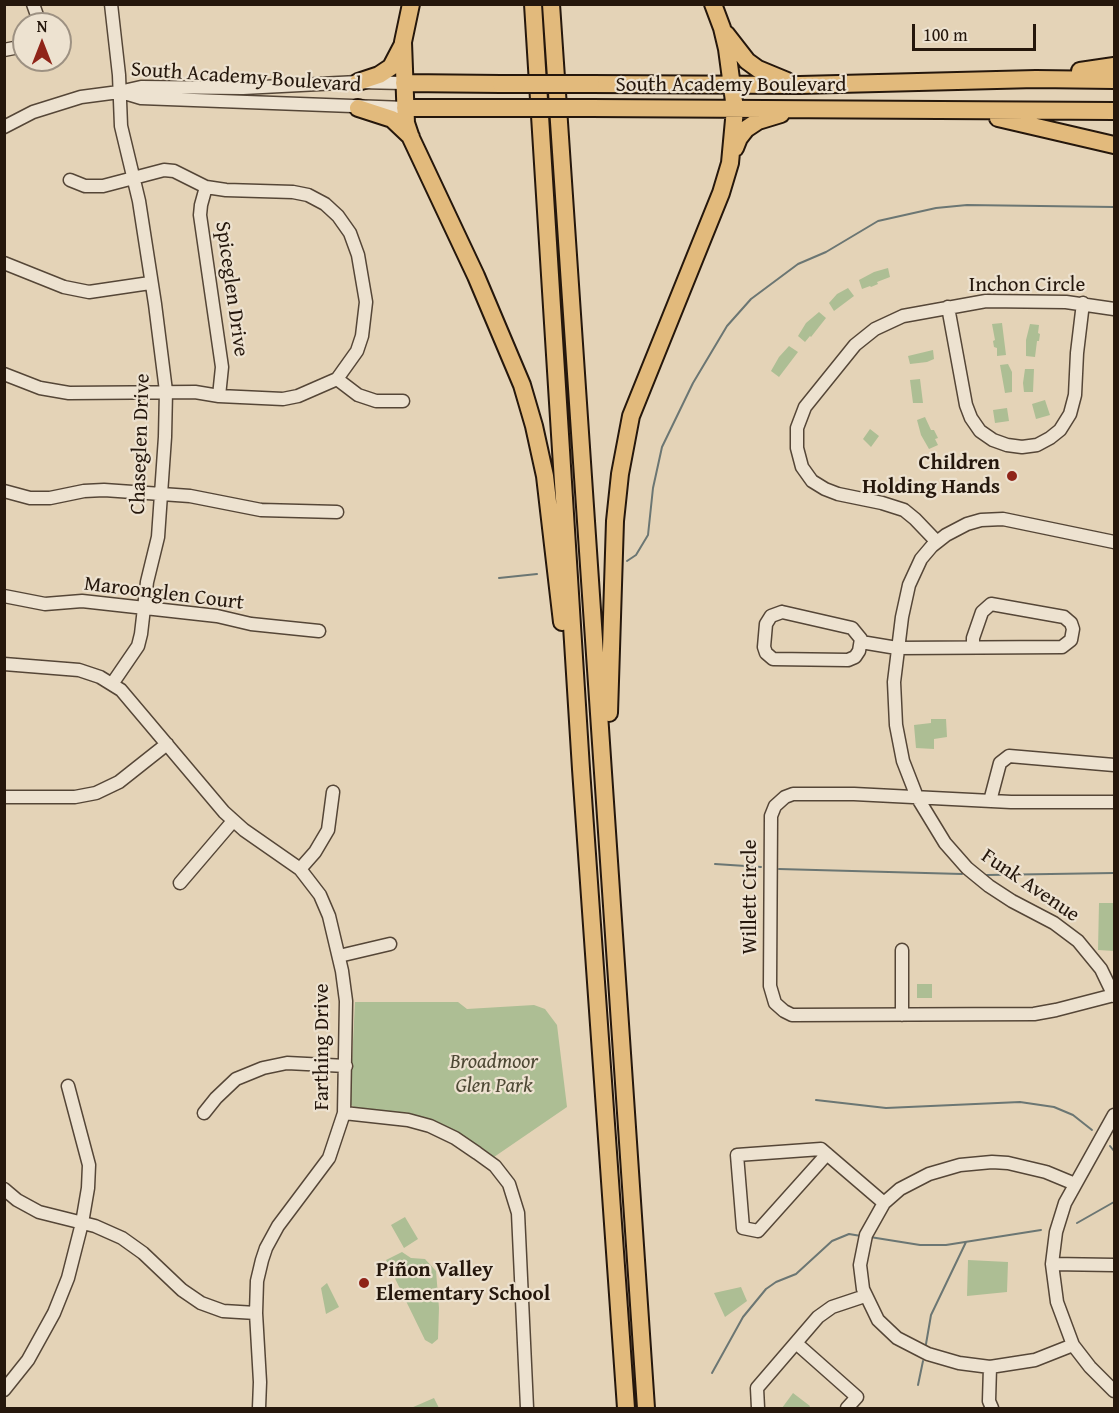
<!DOCTYPE html>
<meta charset="utf-8">
<style>
body{margin:0}
#map{position:relative;width:1119px;height:1413px;overflow:hidden;background:#e4d3b7;font-family:"Gentium Book Plus",serif}
canvas{display:block}
.frame{position:absolute;inset:0;border:6px solid #25170c;pointer-events:none}
.north{position:absolute;left:12px;top:12px;width:60px;height:60px;box-sizing:border-box;background:#ede2d0;border:2px solid #9d9182;border-radius:50%;rotate:0deg;font-size:16px;font-weight:700;line-height:24px;text-align:center;color:#25170c}
.north::after{content:'';display:block;margin:auto;width:21px;height:27px;background:#8f2418;clip-path:polygon(50% 0,100% 100%,50% 72%,0 100%)}
.scale{position:absolute;left:912px;top:24px;width:124px;height:27px;box-sizing:border-box;border:3px solid #25170c;border-top:0;padding-left:8px;font-size:18px;line-height:21px;white-space:nowrap;color:#25170c;-webkit-text-stroke:4px #ede2d0;paint-order:stroke}
</style>
<div id="map">
<canvas width="1119" height="1413"></canvas>
<div class="frame"></div>
<div class="north">N</div>
<div class="scale">100 m</div>
</div>
<script>
const context = document.querySelector('canvas').getContext('2d');
context.lineJoin = 'round';
function fill(path, color) { context.fillStyle = color; context.fill(path, 'evenodd'); }
const toPath = rows => new Path2D(rows.map(r => 'M' + r).join(''));
function trace(path, color, width, dash) { context.strokeStyle = color; context.lineWidth = width; context.lineCap = dash ? 'butt' : 'round'; context.setLineDash(dash || []); context.stroke(path); }
function drawText(font, color, halo, rows, align = 'center') {
  context.font = font + ' "Gentium Book Plus",serif'; context.lineWidth = 4.5; context.setLineDash([]); context.textBaseline = 'middle'; context.strokeStyle = halo; context.fillStyle = color; for (const [text, x, y, turn = 0] of rows) {
    context.save(); context.translate(x, y); context.rotate((+turn || 0) * Math.PI / 180); context.textAlign = isNaN(turn) ? turn : align; if (halo) context.strokeText(text, 0, 0); context.fillText(text, 0, 0); context.restore();
  }
}
const green = toPath([
 [888,268,890,277,877,282,878,284,871,287,870,286,862,289,859,280,874,272],
 [848,288,854,296,834,311,829,303,837,294],
 [819,312,826,318,811,337,810,336,805,342,798,336,806,323],
 [1002,323,1006,355,997,356,997,348,994,347,993,341,995,340,992,324],
 [1030,324,1039,325,1038,333,1040,334,1039,341,1037,341,1035,357,1026,356,1026,340],
 [789,346,798,352,779,377,771,371,779,357],
 [933,350,934,359,927,362,910,364,908,356],
 [1008,364,1012,372,1012,392,1005,393,1000,365],
 [1025,369,1034,369,1033,392,1024,392,1023,383],
 [920,379,923,403,913,403,910,380],
 [1045,400,1050,415,1036,419,1032,404],
 [1007,408,1009,421,995,423,993,410],
 [925,417,931,430,934,430,938,438,935,439,938,445,929,449,921,435,917,420],
 [870,429,879,436,871,447,863,439],
 [931,719,946,719,947,737,934,739,934,749,916,748,914,725,931,723],
 [1099,903,1114,903,1114,951,1098,950],
 [917,984,932,984,932,998,917,998],
 [355,1002,458,1002,467,1009,534,1005,545,1009,557,1025,567,1107,494,1157,460,1134,435,1121,409,1113,356,1108,351,1105,350,1101],
 [405,1217,418,1239,404,1248,391,1225],
 [402,1252,411,1258,425,1259,436,1271,439,1308,438,1339,432,1344,425,1340,386,1260],
 [968,1260,1008,1262,1007,1292,967,1296],
 [327,1283,339,1307,326,1314,321,1288],
 [741,1287,747,1301,725,1317,714,1293],
 [793,1393,810,1406,809,1408,782,1408],
 [434,1398,439,1408,411,1408]
]);
const stream = toPath([
 [627,561,636,555,648,535,653,488,662,447,693,383,727,326,751,299,798,264,826,252,878,221,936,208,967,205,1114,207],
 [499,578,537,574],
 [715,864,761,867],
 [779,869,962,874],
 [987,875,1114,873],
 [816,1100,886,1108,1020,1102,1054,1107,1073,1115,1092,1130],
 [1110,1146,1114,1151],
 [1077,1223,1114,1202],
 [870,1237,920,1245,946,1245,1041,1230],
 [926,1344,931,1315,966,1242],
 [712,1373,743,1317,766,1289,776,1282,796,1274,832,1241,849,1234,861,1236],
 [918,1385,923,1361]
]);
const minor = toPath([
 [33,4,40,24],
 [111,4,119,75,121,126,139,201,155,304,166,391,165,437,158,537,147,582,141,634,138,646,112,684],
 [4,50,24,46],
 [121,92,141,98,405,108],
 [4,127,33,112,81,97,119,92,141,87,243,88,358,82,404,83],
 [206,187,201,205,200,215,222,367,219,396],
 [4,263,64,287,89,292,150,283],
 [948,307,966,405,971,418,980,431,993,440,1007,445,1022,447,1037,445,1050,438,1060,430,1070,414,1075,395,1077,353,1083,303],
 [4,374,40,388,69,393,195,392,219,396,283,399,298,396,337,379,357,351,362,336,366,302,358,255,350,233,338,216,325,204,308,195,293,192,226,190,206,187,174,171,164,170,103,186,85,186,70,180],
 [337,379,358,395,376,401,403,401],
 [4,491,30,498,50,498,84,491,104,490,190,496,261,510,337,512],
 [937,542,915,519,904,510,882,503,838,494,825,489,812,481,802,467,797,448,797,428,805,407,855,345,875,329,903,316,986,301,1066,302,1114,309],
 [1114,542,1003,519,981,520,967,524,946,535,932,546,921,559,909,585,902,617,894,682,896,725,903,761,917,797,945,843,967,868,989,886,1012,901,1054,923,1078,941,1101,969,1114,996],
 [4,596,45,604,82,601,217,616,251,624,319,631],
 [782,612,852,628,861,639,859,651,855,657,848,660,773,659,766,653,764,647,766,624,771,616,782,612],
 [861,642,897,648,1062,647,1071,640,1073,629,1071,623,1064,617,991,604,982,612,973,638,973,647],
 [4,664,79,670,100,677,121,690,224,812,244,830,300,869,320,895,329,916,342,971,346,1001,344,1113,329,1158,278,1226,266,1248,262,1260,257,1281,256,1313,260,1382,259,1408],
 [5,797,75,797,96,793,119,782,167,744],
 [990,801,1000,763,1009,756,1114,765],
 [1114,802,1011,802,854,794,793,794,785,797,775,806,771,816,770,986,775,1003,784,1011,792,1015,1034,1014,1056,1010,1114,995],
 [300,869,315,852,328,830,333,792],
 [180,883,233,821],
 [339,956,390,944],
 [902,1015,902,950],
 [204,1113,216,1098,236,1079,263,1068,287,1063,346,1066],
 [344,1113,408,1120,430,1126,455,1138,477,1153,495,1166,509,1184,518,1213,527,1408],
 [1114,1115,1065,1203,1056,1232,1052,1264,1057,1302,1073,1345,1090,1367,1114,1391],
 [827,1154,758,1231,743,1228,737,1155,821,1149,884,1203],
 [4,1189,17,1200,39,1212,95,1226,122,1238,143,1253,182,1290,201,1303,223,1311,256,1313],
 [1052,1264,1114,1265],
 [796,1343,857,1397,847,1408],
 [1073,1345,1035,1360,990,1367,959,1363,928,1354,897,1338,878,1320,863,1289,860,1265,866,1235,884,1203,900,1189,929,1174,960,1165,992,1162,1008,1163,1046,1172,1075,1184],
 [990,1367,989,1401,992,1408],
 [4,1390,28,1360,54,1313,68,1278,82,1223,88,1188,89,1165,68,1086],
 [758,1408,757,1388,818,1317,832,1307,865,1296]
]);
const highway = toPath([
 [411,4,403,42,406,123,411,138,476,276,522,385,534,426,545,476,562,622],
 [533,4,581,769,626,1408],
 [551,4,646,1408],
 [726,34,747,61,758,69,787,81],
 [1080,71,1114,66],
 [358,82,379,75,391,67,402,46],
 [404,83,501,84],
 [591,84,800,85,1036,79,1114,80],
 [358,108,392,119,411,137],
 [405,108,502,108],
 [591,108,1114,111],
 [998,118,1114,145],
 [735,148,739,138,746,129,758,121,781,114],
 [609,713,615,521,620,474,631,416,721,193,730,163,735,109,727,49,722,28,713,4]
]);
const highwayBridge = toPath([
 [501,84,591,84],
 [502,108,591,108]
]);
const markers = [
 [1012,476,6,"#8f2418"],
 [364,1283,6,"#8f2418"]
];
const streetNames = [
 ["South Academy Boulevard",246,78,4],
 ["South Academy Boulevard",731,86],
 ["Inchon Circle",1027,286],
 ["Spiceglen Drive",231,289,82],
 ["Chaseglen Drive",141,444,-88],
 ["Maroonglen Court",164,594,7],
 ["Funk Avenue",1030,886,34],
 ["Willett Circle",751,897,-90],
 ["Farthing Drive",323,1047,-90]
];
const poiNames = [
 ["Children",1000,464],
 ["Holding Hands",1000,488],
 ["Piñon Valley",376,1271,"left"],
 ["Elementary School",376,1295,"left"]
];
const parkNames = [
 ["Broadmoor",494,1063],
 ["Glen Park",494,1087]
];
fill(green, '#adbe94');
trace(stream, '#6b7673', 2);
trace(minor, '#554637', 15);
trace(highway, '#25170c', 20);
trace(minor, '#ede2d0', 12);
trace(highway, '#e2ba7c', 16);
trace(highwayBridge, '#25170c', 20, []);
trace(highwayBridge, '#e2ba7c', 16);
for (const [x, y, r, color] of markers) { const dot = new Path2D(); dot.arc(x, y, r, 0, 2 * Math.PI); context.fillStyle = color; context.fill(dot); trace(dot, '#ede2d0', 2); }
drawText('21px', '#25170c', '#ede2d0', streetNames);
drawText('bold 21px', '#25170c', '#ede2d0', poiNames, 'right');
drawText('italic 21px', '#4e4935', '#ede2d0', parkNames);
</script>
